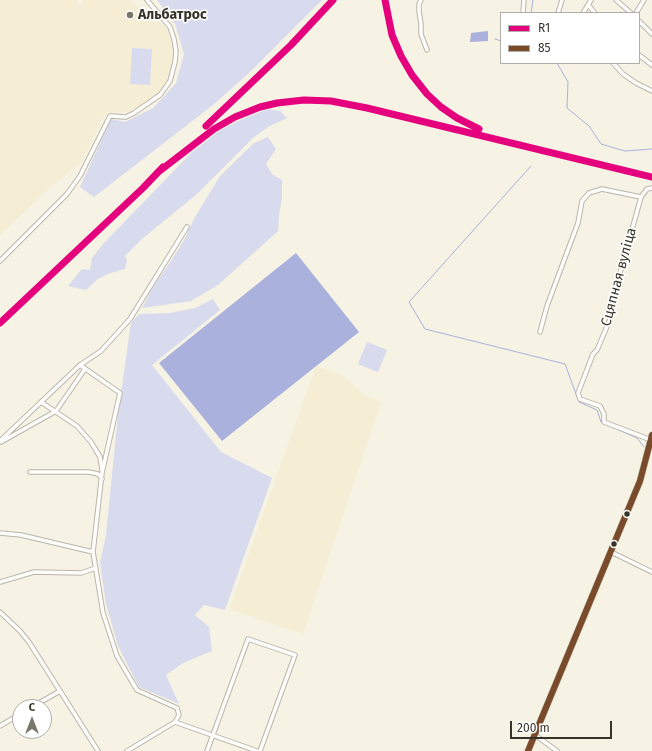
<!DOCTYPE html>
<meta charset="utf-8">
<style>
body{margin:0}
#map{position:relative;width:652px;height:751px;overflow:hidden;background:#f6f2e4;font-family:"Fira Sans",sans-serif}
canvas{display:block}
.legend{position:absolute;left:500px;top:12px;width:140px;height:52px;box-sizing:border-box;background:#fff;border:1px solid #afaea9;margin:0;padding:5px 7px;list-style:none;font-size:12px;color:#363429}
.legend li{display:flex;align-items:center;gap:8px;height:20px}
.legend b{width:20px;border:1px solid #afaea9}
.north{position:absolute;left:12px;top:699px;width:40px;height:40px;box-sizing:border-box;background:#fff;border:1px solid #afaea9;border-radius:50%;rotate:0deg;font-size:11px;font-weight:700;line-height:16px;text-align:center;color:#363429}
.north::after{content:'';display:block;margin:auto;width:14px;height:18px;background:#79766a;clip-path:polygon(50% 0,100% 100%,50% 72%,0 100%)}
.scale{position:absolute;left:510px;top:721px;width:102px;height:18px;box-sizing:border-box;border:2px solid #363429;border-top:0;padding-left:5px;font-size:12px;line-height:14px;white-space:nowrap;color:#363429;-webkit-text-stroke:3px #fff;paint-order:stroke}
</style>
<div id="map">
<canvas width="652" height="751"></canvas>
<ul class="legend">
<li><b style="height:5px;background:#e5007d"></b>R1</li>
<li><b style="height:5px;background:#7a4b2a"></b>85</li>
</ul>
<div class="north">С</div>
<div class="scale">200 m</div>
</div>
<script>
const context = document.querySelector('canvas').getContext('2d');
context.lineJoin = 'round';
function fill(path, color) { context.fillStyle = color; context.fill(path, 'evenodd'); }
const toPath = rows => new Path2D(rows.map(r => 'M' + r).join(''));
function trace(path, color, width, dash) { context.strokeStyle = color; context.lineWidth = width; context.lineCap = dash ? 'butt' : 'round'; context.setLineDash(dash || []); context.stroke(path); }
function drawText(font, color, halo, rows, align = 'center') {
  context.font = font + ' "Fira Sans",sans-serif'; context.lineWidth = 3; context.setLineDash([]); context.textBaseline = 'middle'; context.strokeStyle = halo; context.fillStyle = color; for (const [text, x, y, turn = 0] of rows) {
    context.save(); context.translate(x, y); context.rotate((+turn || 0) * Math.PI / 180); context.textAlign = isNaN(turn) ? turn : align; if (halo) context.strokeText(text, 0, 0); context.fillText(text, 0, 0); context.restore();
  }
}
const built = toPath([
 [0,0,78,0,78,6,82,6,82,0,130,0,133,2,138,9,138,21,159,21,167,28,171,39,173,51,172,65,169,78,158,94,147,102,128,112,106,113,81,163,55,183,0,235],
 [316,366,340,374,366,396,381,402,303,634,229,609]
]);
const green = toPath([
 [157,0,322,0,251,71,213,105,94,197,80,187,111,119,125,122,153,108,176,83,184,54,175,24],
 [132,48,152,49,150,85,130,84],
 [268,109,280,111,287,118,268,127,254,137,197,194,142,239,125,256,127,261,125,269,108,274,98,279,86,290,68,286,82,269,90,270,92,258,103,244,192,152,222,129,247,117],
 [268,137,276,149,266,164,273,175,282,180,282,198,279,216,278,231,218,285,191,301,142,308,153,287,171,261,184,240,195,217,220,176,254,143],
 [213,299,220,310,152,365,221,452,272,478,225,610,204,605,195,615,209,627,212,651,183,663,166,675,179,704,139,687,118,646,106,604,100,563,106,535,118,414,131,323,139,314,170,313,195,308],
 [367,342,387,350,378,372,358,364]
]);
const water = toPath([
 [488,31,488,41,470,42,471,33],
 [296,253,359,332,222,441,159,363]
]);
const stream = toPath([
 [531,13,533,0],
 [495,39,501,41],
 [557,63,568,82,567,108,589,126,601,144,625,151,652,149],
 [531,166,409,302,425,329,565,364,579,402,597,410,601,422,603,423],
 [612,427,637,438,644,447]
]);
const minor = toPath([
 [421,0,419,4,419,11,421,24,421,34,427,50],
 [616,0,631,13],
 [589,6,595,13],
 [523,13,524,0],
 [558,13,562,0],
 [583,13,591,0],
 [636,13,644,0],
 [639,21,652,34],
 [639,55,652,65],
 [613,63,623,74,636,83,652,91],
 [0,261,67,194,80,176,110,116,126,117,134,113,160,95,170,81,175,62,176,51,174,39,170,27,147,0],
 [540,332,547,306,578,223,582,201,589,193,602,189,641,197],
 [80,365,120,393,102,473,93,552,103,613,117,656,137,690,177,708,179,715,175,722,127,751],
 [41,402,77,426,91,442,100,457,102,470],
 [651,440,604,422,604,414,600,406,580,399,578,393,593,354,597,350,611,317,615,291,641,197,647,189,652,188],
 [0,441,80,365,101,351,130,319,187,227],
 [1,442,56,411,85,369],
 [30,472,89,472,98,474,102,479],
 [0,533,21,535,93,552],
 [611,552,652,572],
 [0,582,34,572,81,573,96,568],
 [0,612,20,631,29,642,98,751],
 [32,707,60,691],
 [175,722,257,751],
 [0,726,20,714],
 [535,735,557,751],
 [207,751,248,639,295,655,260,751]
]);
const secondary = toPath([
 [528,751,640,481,652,435]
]);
const bus1 = toPath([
 [528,751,640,481,652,435]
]);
const rail1 = toPath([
 [385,0,392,35,401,56,412,75,427,94,441,107,457,118,479,129],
 [206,126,291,45,333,0],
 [157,173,214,129,235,117,260,107,277,103,304,100,331,101,367,108,652,177],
 [0,323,143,188,163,167]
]);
const markers = [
 [130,15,4,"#79766a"],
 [627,514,3.5,"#363429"],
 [614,544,3.5,"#363429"]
];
const poiNames = [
 ["Альбатрос",138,15]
];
const streetNames = [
 ["Сцяпная вуліца",619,277,-75]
];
fill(built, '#f5eed5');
fill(green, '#d8dbed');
fill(water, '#aab1dc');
trace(stream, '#aab1dc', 1);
trace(minor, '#b9b6ab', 5.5);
trace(secondary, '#b9b6ab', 7);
trace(minor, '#fefdfb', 3.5);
trace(secondary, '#fefdfb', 5);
trace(bus1, '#7a4b2a', 6);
trace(rail1, '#e5007d', 7);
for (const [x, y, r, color] of markers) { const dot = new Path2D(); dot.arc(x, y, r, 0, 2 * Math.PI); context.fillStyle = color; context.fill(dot); trace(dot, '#fff', 1.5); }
drawText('bold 14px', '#363429', '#fff', poiNames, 'left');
drawText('14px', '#363429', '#fff', streetNames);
</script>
